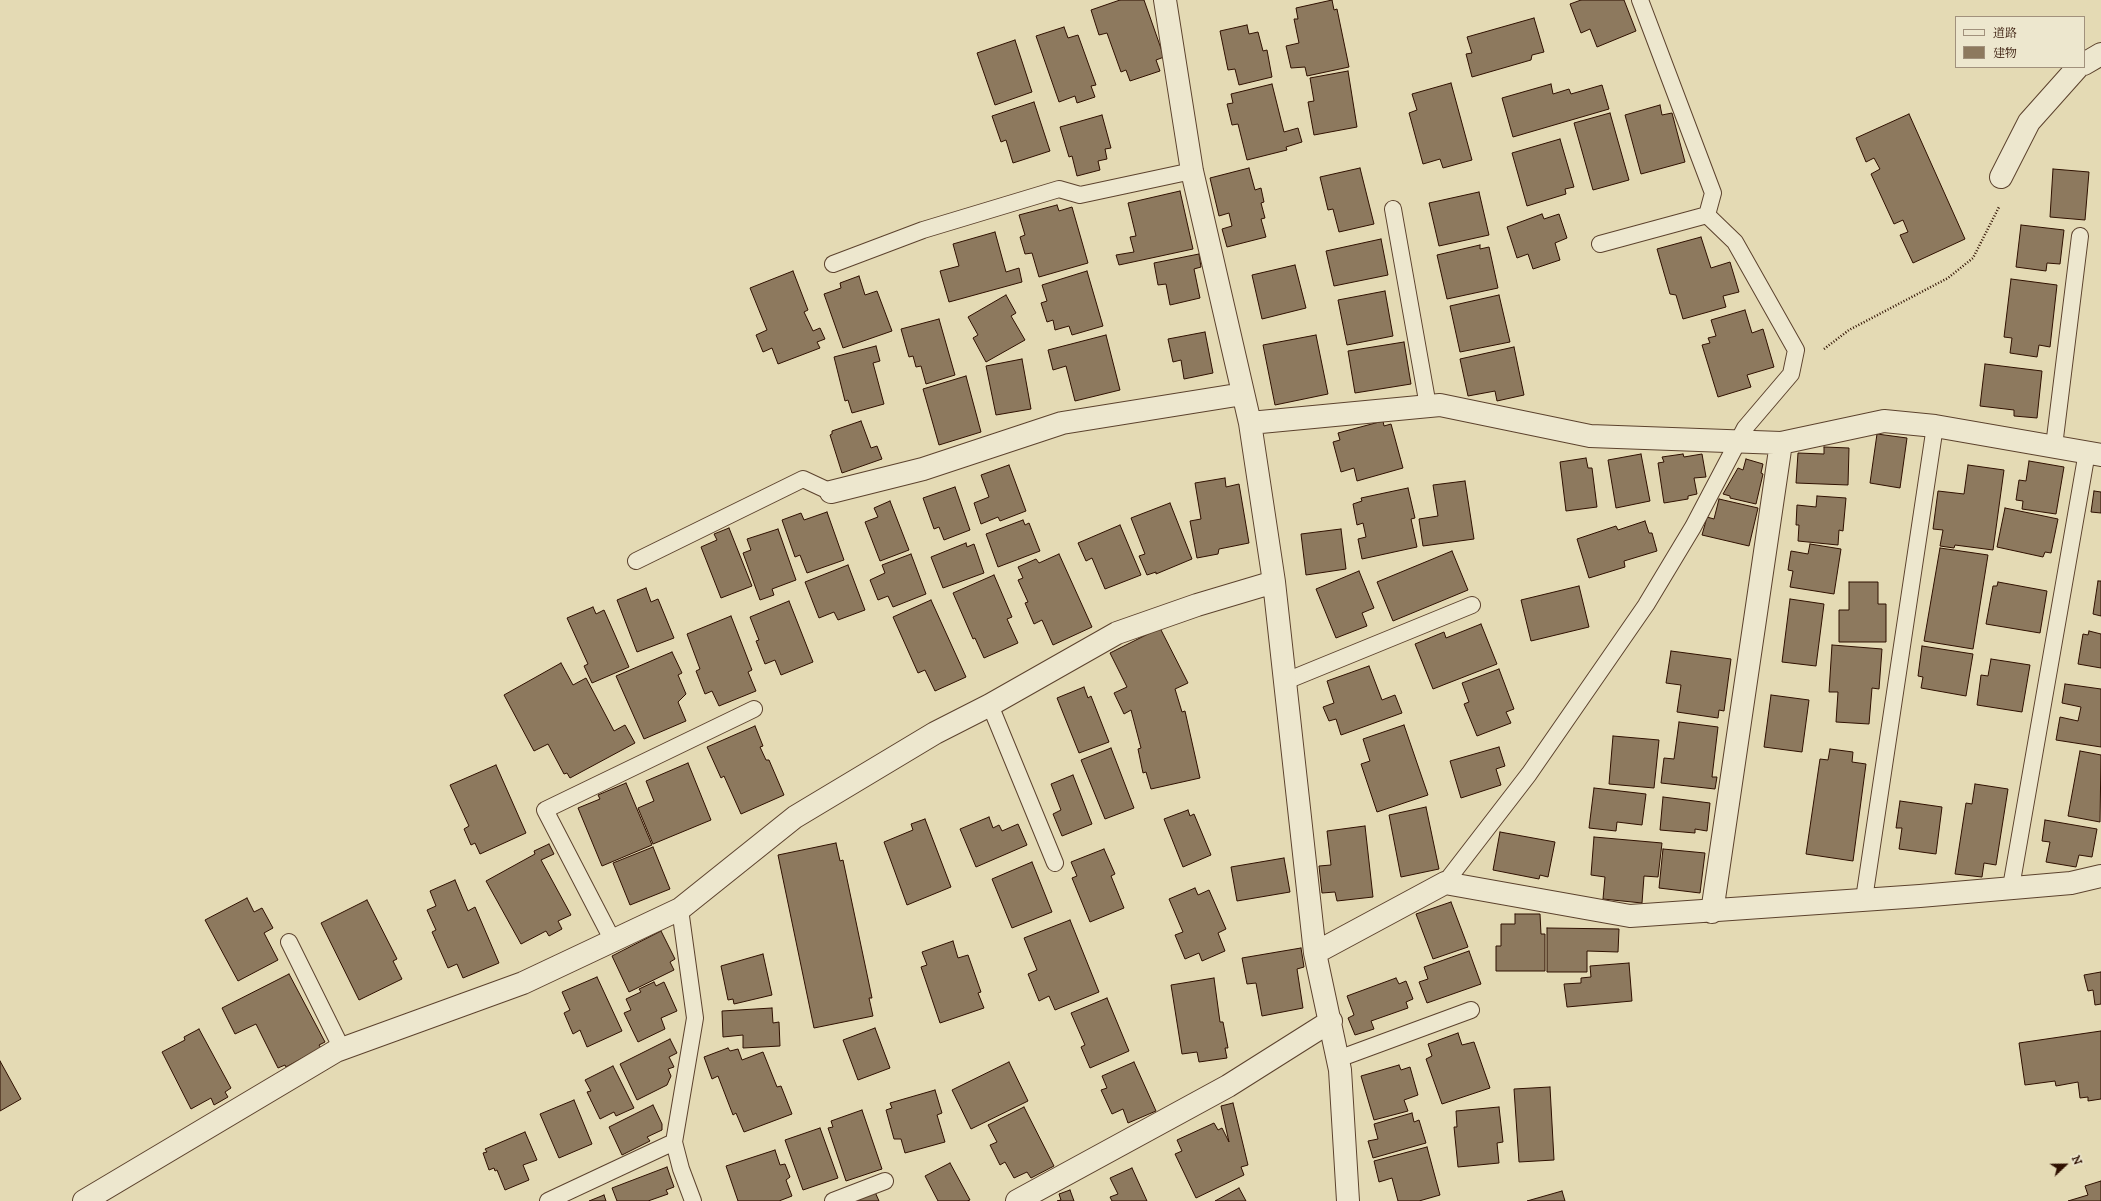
<!DOCTYPE html>
<meta charset="utf-8">
<style>
body{margin:0}
#map{position:relative;width:2101px;height:1201px;overflow:hidden;background:#e4dab4;font-family:"IM FELL DW Pica","Noto Serif JP",serif}
canvas{display:block}
.legend{position:absolute;left:1955px;top:16px;width:130px;height:52px;box-sizing:border-box;background:#ede7ce;border:1px solid #a1917c;margin:0;padding:5px 7px;list-style:none;font-size:12px;color:#2f1000}
.legend li{display:flex;align-items:center;gap:8px;height:20px}
.legend b{width:20px;border:1px solid #a1917c}
.north{position:absolute;left:2045px;top:1145px;width:40px;height:40px;-webkit-text-stroke:3px #ede7ce;paint-order:stroke;rotate:68deg;font-size:11px;font-weight:700;line-height:16px;text-align:center;color:#2f1000}
.north::after{content:'';display:block;margin:auto;width:14px;height:18px;background:#2f1000;clip-path:polygon(50% 0,100% 100%,50% 72%,0 100%)}
</style>
<div id="map">
<canvas width="2101" height="1201"></canvas>
<ul class="legend">
<li><b style="height:5px;background:#ede7ce"></b>道路</li>
<li><b style="height:11px;background:#8d795e"></b>建物</li>
</ul>
<div class="north">N</div>
</div>
<script>
const context = document.querySelector('canvas').getContext('2d');
context.lineJoin = 'round';
function fill(path, color) { context.fillStyle = color; context.fill(path, 'evenodd'); }
const toPath = rows => new Path2D(rows.map(r => 'M' + r).join(''));
function trace(path, color, width, dash) { context.strokeStyle = color; context.lineWidth = width; context.lineCap = dash ? 'butt' : 'round'; context.setLineDash(dash || []); context.stroke(path); }
const building = toPath([
 [1120,0,1144,0,1164,57,1156,60,1160,71,1130,81,1126,70,1121,72,1107,33,1099,35,1091,10,1120,0],
 [1332,0,1334,10,1337,9,1349,67,1307,76,1305,67,1291,68,1286,46,1299,43,1294,19,1298,19,1296,8,1332,0],
 [1581,0,1624,0,1636,31,1597,47,1590,29,1581,33,1570,4,1581,0],
 [1534,18,1544,52,1532,55,1531,60,1472,77,1466,54,1472,53,1467,37,1534,18],
 [1247,25,1249,34,1258,32,1263,51,1267,50,1272,77,1239,85,1235,69,1228,70,1220,31,1247,25],
 [1064,27,1068,38,1078,35,1096,85,1091,86,1095,97,1077,103,1075,96,1059,102,1036,36,1064,27],
 [1015,40,1032,92,995,105,977,53,1015,40],
 [1348,71,1357,127,1314,135,1308,102,1314,101,1310,78,1348,71],
 [1451,83,1472,160,1443,168,1440,159,1423,164,1409,113,1417,110,1412,94,1451,83],
 [1272,84,1284,132,1298,128,1302,142,1286,147,1287,150,1247,160,1238,124,1232,125,1227,104,1233,103,1231,94,1272,84],
 [1551,84,1553,94,1569,89,1571,94,1602,85,1609,109,1513,137,1502,98,1551,84],
 [1034,102,1050,151,1013,163,1006,140,1001,142,992,116,1034,102],
 [1660,105,1662,115,1672,113,1685,162,1641,174,1625,115,1660,105],
 [1610,113,1629,180,1593,190,1574,123,1610,113],
 [1909,114,1965,239,1913,263,1900,235,1908,232,1903,220,1894,224,1871,174,1880,169,1874,158,1866,162,1856,138,1909,114],
 [1102,115,1111,148,1105,149,1107,159,1098,161,1100,170,1077,176,1072,156,1069,157,1060,127,1102,115],
 [1560,139,1574,187,1565,189,1566,194,1527,206,1512,153,1560,139],
 [1249,168,1255,190,1261,188,1264,202,1261,203,1265,218,1261,219,1266,237,1227,247,1222,229,1232,226,1229,213,1219,216,1210,178,1249,168],
 [1360,168,1374,224,1339,232,1333,209,1328,210,1320,177,1360,168],
 [2053,169,2089,172,2085,220,2050,217,2053,169],
 [1180,191,1193,249,1119,265,1116,255,1134,252,1130,237,1136,236,1128,203,1180,191],
 [1479,192,1489,235,1439,246,1429,203,1479,192],
 [1057,205,1059,211,1072,207,1088,263,1039,277,1032,253,1025,254,1020,237,1025,235,1019,215,1057,205],
 [1542,214,1544,219,1559,214,1567,238,1555,243,1560,260,1533,269,1528,254,1517,258,1507,227,1542,214],
 [2021,225,2064,230,2060,264,2047,263,2046,271,2016,267,2021,225],
 [995,232,1006,272,1019,268,1022,282,949,302,940,271,959,266,953,244,995,232],
 [1701,237,1711,268,1730,262,1739,292,1723,296,1726,307,1683,319,1676,295,1670,294,1657,249,1701,237],
 [1381,239,1388,275,1334,286,1326,251,1381,239],
 [1480,245,1480,249,1489,247,1498,288,1447,299,1437,255,1480,245],
 [1199,254,1201,267,1194,269,1200,298,1170,305,1166,284,1158,285,1154,263,1199,254],
 [1295,265,1306,308,1262,319,1252,275,1295,265],
 [793,271,808,310,804,312,813,331,820,328,825,339,817,342,820,348,778,364,772,348,763,352,756,335,767,330,750,288,793,271],
 [1087,271,1103,326,1072,335,1069,326,1055,330,1053,320,1047,322,1041,303,1047,301,1042,285,1087,271],
 [859,276,865,295,877,291,892,331,843,348,824,294,841,288,840,283,859,276],
 [2011,279,2057,285,2050,347,2039,345,2037,357,2010,353,2012,338,2004,337,2011,279],
 [1385,291,1393,336,1347,345,1338,300,1385,291],
 [1006,295,1016,313,1011,316,1025,340,986,362,973,338,978,335,968,317,1006,295],
 [1499,295,1510,342,1460,352,1450,306,1499,295],
 [1745,310,1752,333,1763,329,1774,367,1747,375,1751,387,1718,397,1702,345,1710,343,1708,338,1716,336,1711,320,1745,310],
 [939,319,955,375,926,384,921,366,916,367,913,356,909,357,901,329,939,319],
 [1205,332,1213,373,1184,379,1181,360,1173,362,1168,339,1205,332],
 [1106,335,1120,390,1075,401,1066,366,1053,370,1048,350,1106,335],
 [1316,335,1328,394,1275,405,1263,345,1316,335],
 [1404,342,1411,384,1355,393,1348,351,1404,342],
 [876,346,880,361,873,363,884,404,852,413,848,400,845,401,834,357,876,346],
 [1514,347,1524,395,1497,401,1495,391,1468,396,1460,359,1514,347],
 [1022,359,1031,409,996,415,986,366,1022,359],
 [1985,364,2042,371,2037,418,2014,416,2014,410,1980,406,1985,364],
 [966,376,981,432,939,445,923,389,966,376],
 [861,421,871,448,877,446,882,459,842,473,830,435,832,434,832,431,861,421],
 [1383,421,1384,426,1391,424,1403,468,1357,481,1354,468,1341,472,1333,442,1340,440,1338,433,1383,421],
 [1877,434,1907,438,1900,488,1870,483,1877,434],
 [1824,447,1849,448,1848,485,1796,483,1798,453,1824,454,1824,447],
 [1641,454,1650,501,1616,508,1608,460,1641,454],
 [1683,454,1684,457,1702,454,1706,477,1694,478,1697,494,1688,496,1688,499,1664,503,1658,463,1664,462,1662,457,1683,454],
 [1586,458,1588,468,1592,468,1597,507,1566,511,1560,462,1586,458],
 [1746,459,1763,464,1761,473,1763,474,1756,504,1730,498,1730,496,1723,494,1738,468,1743,470,1746,459],
 [2029,461,2064,467,2056,514,2022,509,2023,501,2016,500,2019,480,2026,481,2029,461],
 [1009,465,1026,511,1000,521,998,517,981,524,974,503,989,497,981,475,1009,465],
 [1968,465,2004,470,1993,550,1955,545,1954,548,1940,546,1943,530,1933,529,1938,491,1964,494,1968,465],
 [1225,478,1226,487,1239,484,1249,543,1219,549,1218,554,1197,558,1190,521,1201,519,1195,483,1225,478],
 [1465,481,1474,539,1423,546,1419,519,1438,516,1433,485,1465,481],
 [955,487,970,530,944,540,939,527,934,529,923,498,955,487],
 [1408,488,1415,518,1411,519,1417,547,1362,559,1358,539,1366,537,1363,523,1357,525,1353,504,1362,501,1361,498,1408,488],
 [2094,491,2101,492,2101,513,2091,512,2094,491],
 [1817,496,1846,498,1843,531,1839,530,1838,545,1798,541,1799,525,1796,525,1797,505,1816,507,1817,496],
 [1719,499,1758,508,1749,546,1702,535,1707,517,1714,519,1719,499],
 [890,501,909,550,880,561,865,522,878,517,874,508,890,501],
 [1170,503,1192,559,1156,574,1156,572,1147,575,1139,556,1145,554,1131,518,1170,503],
 [2005,508,2058,519,2051,553,2045,552,2043,557,1997,547,2005,508],
 [827,512,844,560,807,573,800,555,795,557,782,520,801,513,804,520,827,512],
 [1023,520,1025,525,1029,523,1040,551,998,567,986,534,1023,520],
 [1645,521,1649,533,1652,533,1657,551,1624,561,1625,567,1589,578,1577,539,1616,526,1618,530,1645,521],
 [1120,525,1141,575,1105,589,1092,558,1086,561,1078,543,1120,525],
 [729,528,752,586,721,598,701,547,717,540,714,534,729,528],
 [778,529,796,580,772,589,774,595,760,600,743,553,751,550,747,539,778,529],
 [1341,529,1346,569,1306,575,1301,534,1341,529],
 [966,543,967,547,974,544,984,573,943,588,931,557,966,543],
 [1810,544,1841,549,1834,594,1790,587,1793,571,1788,570,1791,551,1808,554,1810,544],
 [1940,548,1988,555,1973,649,1924,641,1940,548],
 [1452,551,1468,590,1393,621,1377,582,1452,551],
 [911,554,926,594,893,607,888,596,878,600,870,580,885,573,882,565,911,554],
 [1059,554,1092,627,1053,645,1042,620,1034,624,1025,603,1028,602,1018,580,1023,578,1018,567,1036,559,1039,563,1059,554],
 [848,565,865,610,838,620,834,612,819,618,805,582,848,565],
 [1359,571,1374,608,1362,613,1367,626,1336,638,1316,589,1359,571],
 [994,575,1012,617,1007,619,1018,643,984,658,975,638,973,639,953,593,994,575],
 [2098,581,2101,581,2101,616,2093,614,2098,581],
 [1849,582,1878,582,1878,604,1886,604,1886,642,1839,642,1839,610,1849,610,1849,582],
 [1998,582,2047,591,2040,633,1986,624,1993,586,1997,586,1998,582],
 [1579,586,1589,627,1531,641,1521,600,1579,586],
 [646,588,651,602,658,599,674,638,637,652,617,600,646,588],
 [1790,599,1824,604,1816,666,1782,662,1790,599],
 [931,600,966,677,935,691,925,670,918,673,893,617,931,600],
 [789,601,813,662,781,675,775,660,765,664,756,641,759,640,750,617,789,601],
 [593,607,596,614,604,610,629,667,592,683,584,666,588,664,567,618,593,607],
 [731,616,752,670,748,672,756,691,719,706,712,691,705,694,696,671,700,669,687,634,731,616],
 [1481,624,1497,664,1433,689,1415,644,1444,632,1446,638,1481,624],
 [1160,628,1188,683,1175,689,1182,712,1185,711,1200,778,1151,789,1146,772,1143,773,1138,749,1141,748,1131,710,1124,714,1114,693,1127,687,1110,653,1160,628],
 [2089,631,2101,634,2101,668,2078,664,2083,634,2088,635,2089,631],
 [1832,645,1882,649,1879,689,1872,688,1869,724,1836,722,1838,692,1829,692,1832,645],
 [1922,646,1973,654,1966,696,1921,688,1923,677,1918,676,1922,646],
 [1671,651,1731,659,1724,711,1719,710,1718,718,1677,712,1681,685,1666,683,1671,651],
 [672,652,682,673,678,675,686,694,678,702,686,721,644,739,616,676,672,652],
 [1991,659,2030,665,2022,712,1977,705,1981,675,1988,676,1991,659],
 [561,663,573,685,586,678,614,731,625,725,635,743,570,778,567,773,564,774,548,744,534,751,504,695,561,663],
 [1369,666,1382,700,1395,695,1402,713,1341,735,1336,719,1329,721,1323,707,1334,703,1327,681,1369,666],
 [1499,669,1514,709,1506,712,1511,723,1477,736,1464,704,1469,702,1462,683,1499,669],
 [2065,684,2101,689,2101,747,2056,740,2060,717,2078,721,2081,707,2062,703,2065,684],
 [1084,687,1088,698,1091,696,1109,742,1079,753,1057,698,1084,687],
 [1771,695,1809,700,1802,752,1764,747,1771,695],
 [1679,722,1718,727,1712,777,1717,777,1715,789,1661,783,1664,758,1674,759,1679,722],
 [1404,725,1428,795,1377,812,1361,764,1370,761,1363,739,1404,725],
 [755,726,763,746,760,747,766,760,769,760,784,795,741,814,724,776,721,778,707,747,755,726],
 [1613,736,1659,740,1654,788,1609,784,1613,736],
 [1499,747,1505,766,1496,769,1501,785,1461,798,1450,761,1499,747],
 [1111,748,1134,808,1105,819,1081,760,1111,748],
 [1830,749,1853,752,1852,762,1866,764,1853,861,1806,854,1820,759,1828,760,1830,749],
 [2080,751,2101,755,2100,822,2068,816,2080,751],
 [688,763,711,820,653,844,638,808,654,801,646,781,688,763],
 [496,765,526,833,480,854,475,843,471,845,464,829,469,826,450,785,496,765],
 [1073,775,1092,824,1062,836,1053,814,1061,810,1051,784,1073,775],
 [626,783,652,845,602,866,578,808,600,799,598,795,626,783],
 [1975,784,2008,789,1996,865,1984,863,1982,877,1955,874,1966,803,1972,804,1975,784],
 [1594,788,1646,794,1642,825,1617,822,1616,831,1589,828,1594,788],
 [1663,797,1710,803,1707,831,1695,829,1695,833,1660,830,1663,797],
 [1900,801,1942,807,1936,854,1899,849,1902,828,1896,828,1900,801],
 [1426,807,1439,869,1401,877,1389,815,1426,807],
 [1188,810,1190,816,1194,814,1211,855,1183,867,1164,819,1188,810],
 [989,817,993,828,999,825,1002,831,1018,824,1027,845,976,867,960,829,989,817],
 [925,819,951,887,907,905,884,842,913,830,911,824,925,819],
 [2045,820,2097,829,2092,857,2079,855,2076,867,2046,862,2050,842,2042,841,2045,820],
 [1365,826,1373,897,1337,901,1335,892,1322,893,1319,866,1331,865,1327,831,1365,826],
 [1500,832,1555,842,1548,877,1540,875,1539,879,1493,870,1500,832],
 [1594,837,1662,843,1658,877,1644,876,1642,903,1603,899,1605,877,1591,875,1594,837],
 [836,843,840,861,843,860,872,998,869,998,873,1016,814,1028,778,855,836,843],
 [549,844,554,854,541,860,571,915,558,921,562,929,549,936,546,931,521,944,486,881,535,854,534,851,549,844],
 [653,847,670,889,630,905,613,863,653,847],
 [1104,849,1115,874,1111,876,1124,908,1090,922,1072,878,1077,876,1071,862,1104,849],
 [1663,849,1705,853,1700,893,1659,888,1663,849],
 [1284,858,1290,892,1237,901,1231,867,1284,858],
 [1032,862,1052,912,1012,928,992,879,1032,862],
 [455,880,468,911,475,907,499,963,463,978,457,964,448,968,432,932,436,930,427,910,436,906,430,891,455,880],
 [1195,888,1198,895,1209,890,1226,929,1218,933,1225,951,1202,961,1199,953,1185,959,1175,935,1183,932,1169,899,1195,888],
 [247,898,254,912,262,908,273,928,264,933,278,960,238,981,205,920,247,898],
 [367,900,397,959,393,961,402,979,359,1000,321,923,367,900],
 [1451,902,1468,947,1433,959,1416,914,1451,902],
 [1515,914,1540,914,1541,934,1545,934,1545,971,1496,971,1496,946,1501,946,1501,924,1515,924,1515,914],
 [1070,920,1099,992,1055,1010,1049,996,1039,1001,1028,974,1037,970,1024,938,1070,920],
 [1547,928,1619,929,1618,952,1587,951,1587,972,1547,972,1547,928],
 [661,931,675,959,670,962,674,970,629,992,612,956,661,931],
 [953,941,958,958,968,955,981,992,978,993,984,1008,940,1023,921,967,927,965,922,952,953,941],
 [1301,948,1304,967,1297,969,1303,1008,1262,1016,1256,983,1247,984,1242,958,1301,948],
 [1469,951,1481,984,1427,1003,1419,982,1428,979,1424,967,1469,951],
 [763,954,772,995,734,1004,733,999,728,1000,721,966,763,954],
 [1629,963,1632,1001,1567,1007,1564,984,1581,983,1581,978,1591,977,1590,966,1629,963],
 [2101,972,2101,1004,2095,1005,2093,990,2088,991,2084,975,2101,972],
 [289,974,325,1042,319,1045,321,1048,286,1067,285,1065,278,1068,256,1024,235,1034,222,1008,289,974],
 [597,977,622,1031,587,1047,580,1030,573,1034,564,1013,570,1010,562,992,597,977],
 [1214,978,1220,1022,1223,1022,1228,1048,1225,1048,1227,1058,1199,1062,1197,1052,1182,1054,1171,985,1214,978],
 [1396,978,1399,984,1406,981,1413,999,1406,1002,1408,1008,1371,1021,1374,1029,1355,1035,1348,1018,1354,1015,1347,996,1396,978],
 [654,982,656,986,664,982,677,1011,661,1018,665,1029,638,1042,624,1013,631,1010,626,999,641,992,639,989,654,982],
 [1107,998,1129,1051,1090,1068,1081,1047,1085,1045,1071,1013,1107,998],
 [772,1008,773,1023,779,1022,780,1046,743,1048,743,1035,723,1037,722,1011,772,1008],
 [875,1028,890,1068,858,1080,843,1040,875,1028],
 [199,1029,231,1088,225,1092,228,1097,214,1105,211,1098,191,1109,162,1052,185,1040,184,1037,199,1029],
 [2101,1031,2101,1099,2088,1101,2088,1097,2080,1098,2078,1082,2056,1086,2055,1081,2025,1085,2019,1043,2101,1031],
 [1458,1033,1462,1045,1474,1042,1490,1088,1442,1104,1426,1059,1432,1056,1428,1044,1458,1033],
 [670,1039,677,1053,669,1057,674,1067,668,1069,671,1076,667,1085,637,1100,620,1064,670,1039],
 [728,1048,730,1051,738,1049,742,1060,763,1052,777,1087,781,1086,792,1114,744,1132,736,1113,733,1115,718,1076,712,1079,704,1057,728,1048],
 [0,1061,21,1099,0,1111,0,1061],
 [1009,1062,1028,1101,971,1129,952,1090,1009,1062],
 [1134,1062,1156,1111,1128,1123,1123,1109,1112,1114,1101,1090,1107,1088,1102,1076,1134,1062],
 [1399,1065,1401,1070,1410,1067,1418,1095,1404,1100,1408,1111,1374,1120,1361,1076,1399,1065],
 [613,1066,634,1108,616,1116,614,1112,600,1119,587,1092,591,1091,585,1080,613,1066],
 [1550,1087,1554,1160,1519,1162,1514,1089,1550,1087],
 [935,1090,942,1113,937,1115,945,1142,905,1153,901,1139,894,1139,886,1110,892,1108,890,1103,935,1090],
 [574,1100,592,1144,559,1158,540,1114,574,1100],
 [1233,1103,1248,1165,1241,1167,1244,1175,1196,1198,1175,1154,1182,1151,1177,1140,1214,1123,1218,1130,1222,1128,1229,1142,1221,1106,1233,1103],
 [653,1105,662,1124,662,1130,647,1137,650,1141,622,1155,609,1127,653,1105],
 [1024,1107,1054,1166,1031,1178,1027,1172,1014,1178,1005,1162,1000,1165,990,1145,997,1142,988,1125,1024,1107],
 [1499,1107,1503,1142,1497,1143,1499,1163,1458,1167,1454,1127,1457,1127,1456,1111,1499,1107],
 [862,1110,882,1169,846,1181,828,1128,833,1127,831,1121,862,1110],
 [1412,1113,1414,1122,1419,1120,1426,1143,1373,1158,1368,1141,1378,1139,1374,1124,1412,1113],
 [820,1128,838,1178,803,1190,785,1140,820,1128],
 [525,1132,537,1160,523,1165,529,1180,505,1190,497,1170,495,1171,494,1168,489,1170,483,1153,487,1152,485,1149,525,1132],
 [1427,1147,1440,1195,1419,1201,1398,1201,1392,1178,1379,1182,1374,1161,1427,1147],
 [775,1150,780,1165,785,1164,790,1177,786,1180,792,1196,779,1201,738,1201,726,1166,775,1150],
 [950,1163,970,1200,967,1201,938,1201,925,1176,950,1163],
 [667,1167,674,1187,666,1190,668,1194,648,1201,617,1201,612,1188,667,1167],
 [1132,1168,1147,1201,1112,1201,1110,1197,1118,1194,1110,1178,1132,1168],
 [2101,1181,2101,1201,2068,1201,2088,1195,2085,1186,2101,1181],
 [1239,1188,1246,1201,1215,1201,1239,1188],
 [1070,1190,1074,1201,1057,1201,1061,1200,1059,1194,1070,1190],
 [1562,1191,1565,1201,1527,1201,1562,1191],
 [875,1192,879,1201,849,1201,875,1192],
 [604,1195,606,1201,589,1201,604,1195]
]);
const path = toPath([
 [1824,349,1849,330,1948,278,1973,258,1999,207]
]);
const lane = toPath([
 [1640,0,1713,193,1707,215],
 [1393,209,1428,406],
 [1600,244,1707,215],
 [833,264,923,230,1059,189,1080,195,1192,171],
 [2054,446,2080,236],
 [636,561,803,479,831,492],
 [1286,681,1472,605],
 [990,705,1055,863],
 [1445,883,1529,774,1646,605,1693,527,1745,428,1791,374,1796,350,1735,242,1707,215],
 [2011,887,2087,452],
 [1864,899,1935,426],
 [680,909,695,1018,674,1142,681,1169,693,1201],
 [613,941,545,810,754,709],
 [289,942,342,1049],
 [1338,1059,1471,1010],
 [548,1201,674,1142],
 [833,1201,885,1181]
]);
const street = toPath([
 [1165,0,1192,171,1250,423,1274,582,1315,953,1340,1070,1348,1201],
 [2084,64,2101,54],
 [2001,177,2029,122,2078,67],
 [1250,423,1440,405,1590,436,1781,443,1884,421,1935,426,2101,455],
 [831,492,923,469,1062,423,1243,394],
 [1712,912,1781,443],
 [1315,953,1445,883,1630,916,1920,896,2071,883,2101,876],
 [84,1201,336,1051,523,983,680,909,795,817,935,733,990,705,1117,633,1197,605,1274,582],
 [1017,1201,1228,1086,1331,1021]
]);
fill(building, '#8d795e');
trace(building, '#2f1000', 1);
trace(lane, '#5c422d', 18);
trace(street, '#5c422d', 24);
trace(path, '#2f1000', 2.5, [1, 2]);
trace(lane, '#ede7ce', 16);
trace(street, '#ede7ce', 22);
</script>
